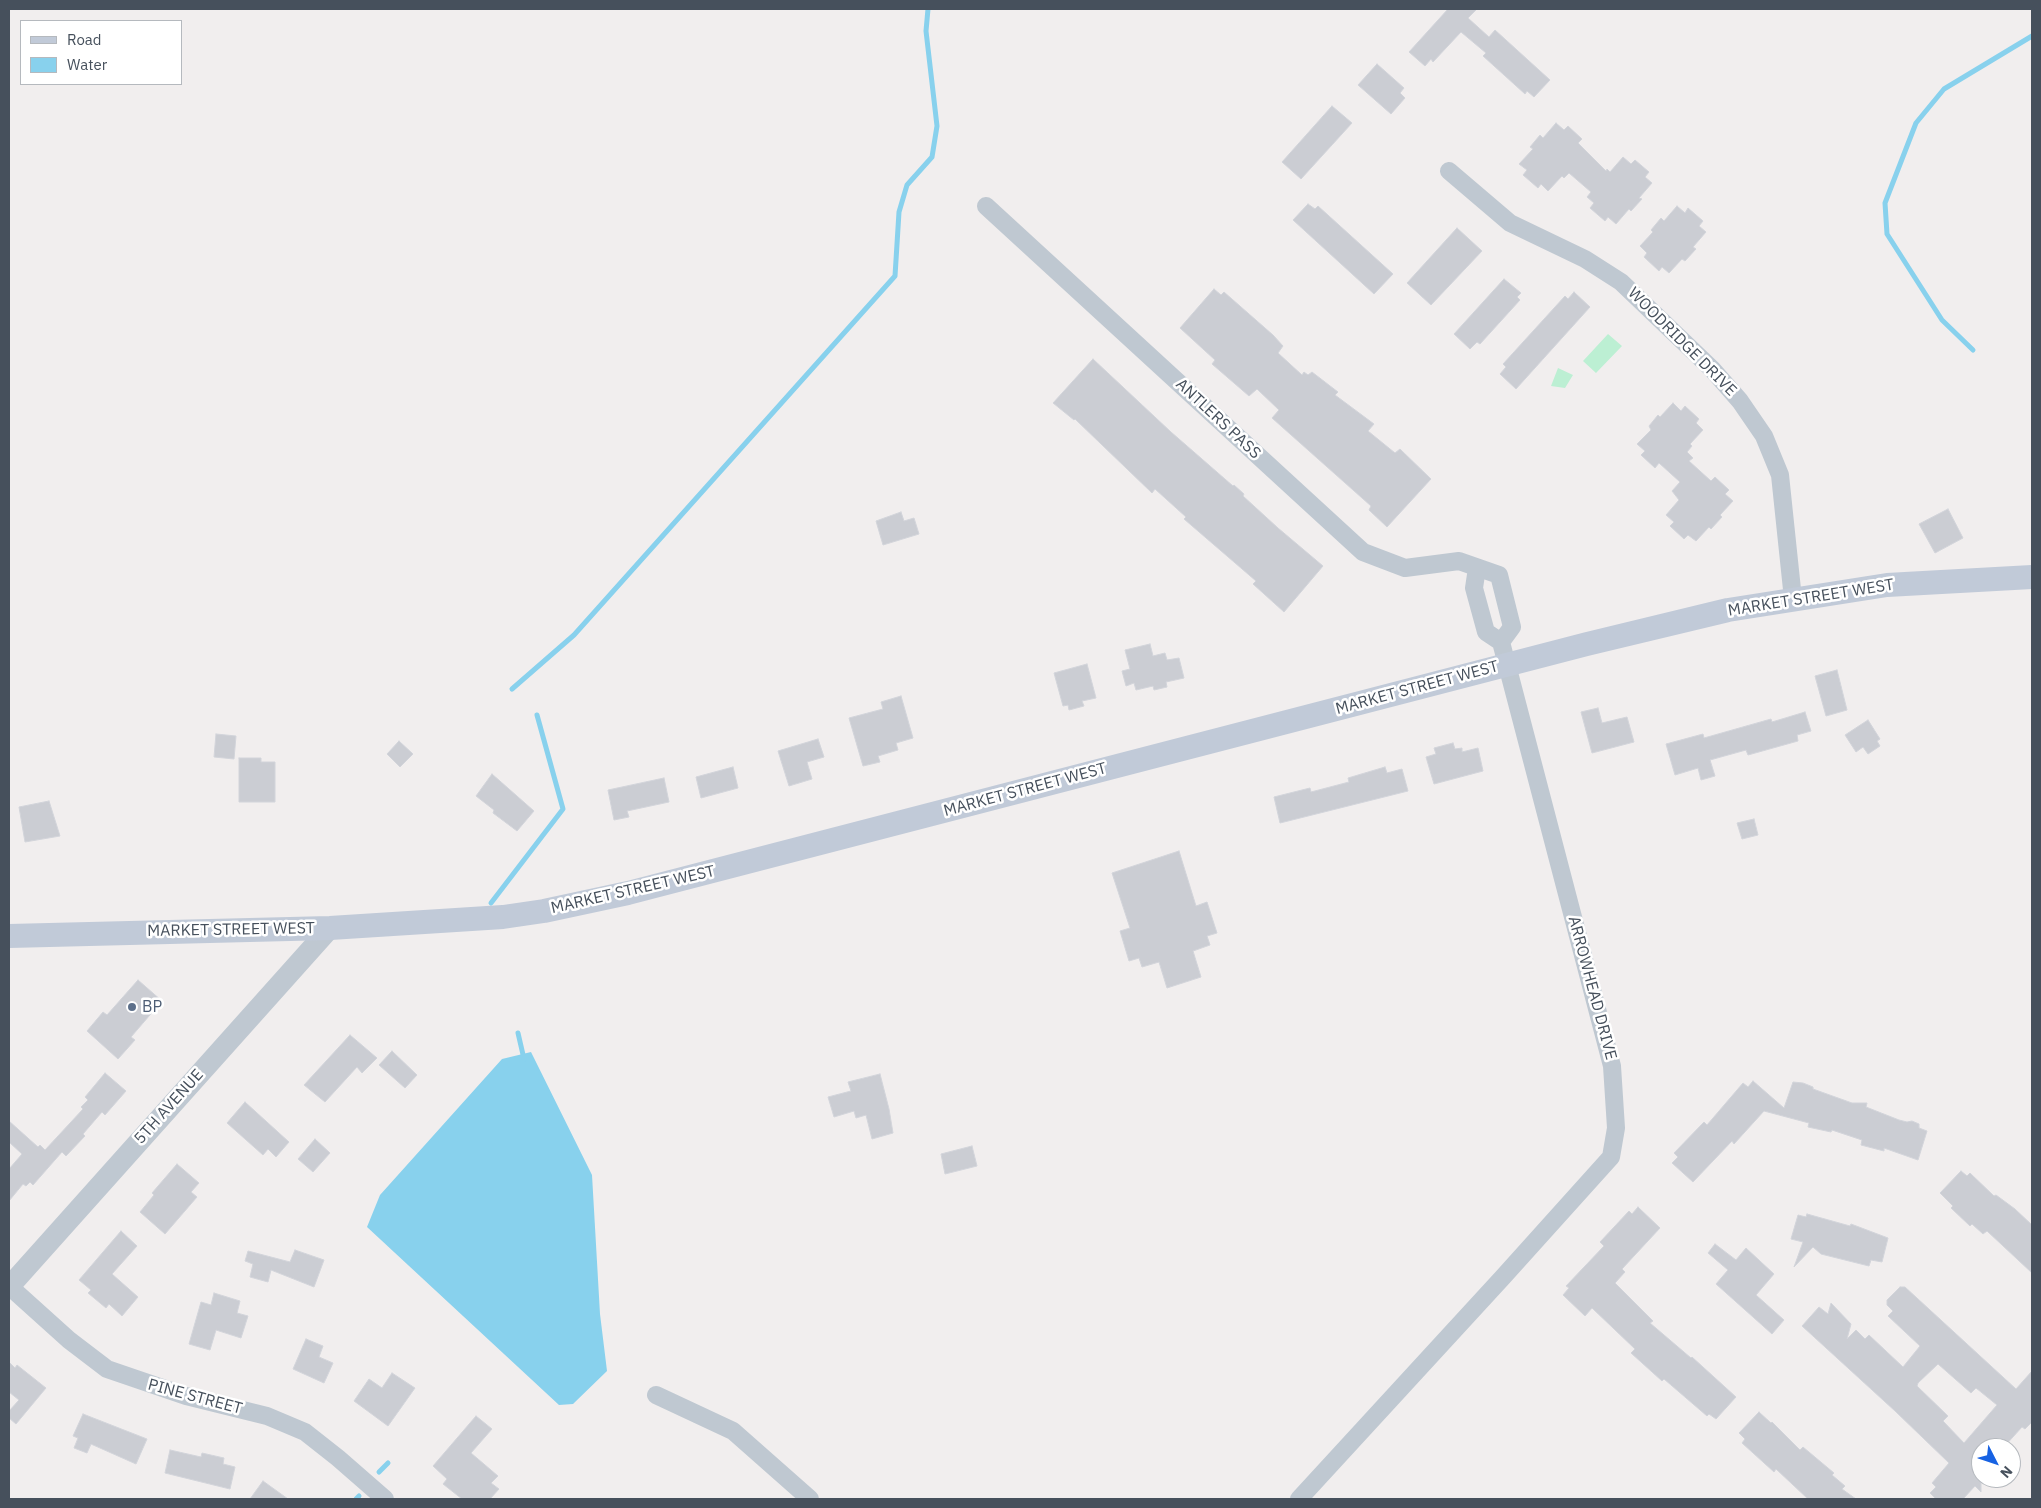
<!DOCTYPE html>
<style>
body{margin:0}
#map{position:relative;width:2041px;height:1508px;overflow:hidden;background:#f1eeee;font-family:"IBM Plex Sans",sans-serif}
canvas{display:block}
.frame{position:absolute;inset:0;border:10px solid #46505c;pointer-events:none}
.legend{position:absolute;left:20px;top:20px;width:162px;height:65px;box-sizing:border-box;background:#fff;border:1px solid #b5b9be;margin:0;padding:6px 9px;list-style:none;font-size:15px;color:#46505c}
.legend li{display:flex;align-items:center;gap:10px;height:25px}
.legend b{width:25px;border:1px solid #b5b9be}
.north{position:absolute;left:1971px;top:1438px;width:50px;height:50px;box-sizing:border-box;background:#fff;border:1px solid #b5b9be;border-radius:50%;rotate:131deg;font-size:14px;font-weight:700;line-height:20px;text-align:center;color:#46505c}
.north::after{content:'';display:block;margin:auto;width:18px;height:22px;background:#1762e3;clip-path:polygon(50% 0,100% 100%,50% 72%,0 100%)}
</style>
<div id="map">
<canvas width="2041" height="1508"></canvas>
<div class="frame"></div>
<ul class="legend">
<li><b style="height:6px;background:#c1cad8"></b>Road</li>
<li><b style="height:14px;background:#88d1ed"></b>Water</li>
</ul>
<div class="north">N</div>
</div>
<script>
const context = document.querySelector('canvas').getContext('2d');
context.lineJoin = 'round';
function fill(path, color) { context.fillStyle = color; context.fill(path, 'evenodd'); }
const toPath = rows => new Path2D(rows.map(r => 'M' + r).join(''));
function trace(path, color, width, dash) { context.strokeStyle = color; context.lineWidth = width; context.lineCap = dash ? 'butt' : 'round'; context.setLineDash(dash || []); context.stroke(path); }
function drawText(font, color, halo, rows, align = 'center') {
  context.font = font + ' "IBM Plex Sans",sans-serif'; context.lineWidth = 5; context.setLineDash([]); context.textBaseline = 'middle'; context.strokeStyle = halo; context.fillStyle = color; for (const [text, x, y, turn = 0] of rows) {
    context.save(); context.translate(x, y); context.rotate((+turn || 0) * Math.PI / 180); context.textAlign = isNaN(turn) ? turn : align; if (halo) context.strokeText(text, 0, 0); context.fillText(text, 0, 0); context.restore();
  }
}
const green = toPath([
 [1608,334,1622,346,1596,373,1583,361],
 [1558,368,1573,375,1565,388,1551,386]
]);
const water = toPath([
 [531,1052,592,1175,600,1314,607,1371,573,1404,559,1405,367,1227,380,1195,502,1059]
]);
const stream = toPath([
 [1973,350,1942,320,1887,234,1885,203,1916,123,1944,89,2032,36],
 [512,689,574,635,895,276,899,212,907,185,932,157,937,126,926,31,928,9],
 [491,903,563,809,537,715],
 [518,1033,524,1059],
 [379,1472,388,1463],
 [356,1499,359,1496]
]);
const building = toPath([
 [1448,9,1477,9,1468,18,1489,37,1495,30,1550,80,1534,97,1527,91,1525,94,1483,56,1486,53,1461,32,1433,62,1431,59,1425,66,1409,52,1448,9],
 [1377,64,1404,88,1400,93,1405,98,1391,114,1358,85,1377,64],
 [1332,106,1352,123,1301,179,1282,162,1332,106],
 [1556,123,1564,130,1568,126,1582,139,1578,143,1606,171,1607,169,1610,172,1623,157,1631,164,1635,160,1649,172,1645,177,1652,183,1639,198,1642,199,1631,211,1629,209,1616,224,1608,217,1605,221,1590,208,1594,203,1587,197,1591,192,1569,173,1564,178,1562,176,1548,191,1541,184,1538,188,1523,175,1527,170,1519,164,1533,149,1530,147,1540,135,1543,138,1556,123],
 [1308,204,1315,209,1318,206,1393,274,1374,294,1293,220,1308,204],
 [1677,206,1685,213,1688,208,1703,221,1699,226,1706,232,1693,247,1696,249,1685,261,1682,259,1669,273,1662,267,1659,271,1644,257,1647,253,1640,246,1653,232,1651,230,1661,218,1664,221,1677,206],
 [1457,228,1482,251,1431,305,1407,283,1457,228],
 [1504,279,1521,293,1517,297,1520,300,1480,344,1477,342,1470,349,1454,334,1504,279],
 [1214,289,1221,295,1224,292,1273,335,1283,346,1278,353,1302,375,1304,372,1308,375,1312,372,1338,392,1335,395,1374,424,1368,431,1395,453,1400,449,1431,479,1387,527,1369,510,1371,506,1272,418,1279,410,1257,389,1249,396,1212,364,1215,360,1180,328,1214,289],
 [1574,292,1590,307,1516,389,1500,374,1506,367,1503,364,1565,296,1568,299,1574,292],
 [1093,359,1171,432,1233,486,1234,485,1244,494,1243,496,1278,528,1323,566,1284,612,1253,584,1256,581,1184,519,1186,517,1155,489,1152,493,1075,419,1074,420,1053,403,1093,359],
 [1673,403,1681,411,1685,406,1699,419,1696,423,1703,430,1690,444,1692,446,1687,452,1693,458,1689,461,1711,481,1715,477,1729,490,1725,494,1733,501,1720,515,1722,517,1711,529,1709,527,1696,541,1688,535,1684,539,1670,526,1674,522,1666,515,1679,500,1672,491,1680,482,1659,463,1655,468,1641,455,1645,451,1637,444,1651,430,1649,426,1658,415,1660,417,1673,403],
 [1948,509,1963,538,1935,553,1919,524,1948,509],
 [901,512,904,521,914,518,919,534,883,545,876,521,901,512],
 [1150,644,1153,656,1165,653,1167,660,1179,658,1184,678,1166,682,1167,687,1154,690,1153,686,1136,690,1134,683,1126,686,1122,671,1130,669,1125,650,1150,644],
 [1087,664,1096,698,1082,701,1084,706,1069,710,1068,705,1063,706,1054,673,1087,664],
 [1837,670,1847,710,1826,716,1815,676,1837,670],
 [901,696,913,738,896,743,898,750,878,756,880,762,863,766,849,718,883,709,881,702,901,696],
 [1598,708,1602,723,1627,717,1634,742,1592,753,1581,712,1598,708],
 [1805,712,1811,731,1797,735,1798,741,1748,755,1746,750,1710,760,1715,776,1701,780,1698,768,1675,775,1666,744,1703,734,1704,738,1771,719,1772,722,1805,712],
 [1868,720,1880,739,1877,741,1880,746,1868,754,1863,747,1856,752,1845,735,1868,720],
 [216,734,236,736,234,759,214,757,216,734],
 [818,739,824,757,807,762,812,779,789,786,778,751,818,739],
 [399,741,413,754,400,767,387,754,399,741],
 [1453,743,1455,749,1462,748,1462,752,1478,748,1483,771,1434,784,1426,757,1436,754,1434,748,1453,743],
 [239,758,261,758,261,762,275,762,275,802,239,802,239,758],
 [733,767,738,788,701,798,696,777,733,767],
 [1385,767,1387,773,1402,769,1408,791,1280,823,1274,797,1310,788,1311,792,1349,782,1348,778,1385,767],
 [492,774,534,811,517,831,493,813,494,810,476,796,492,774],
 [664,778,669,802,627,811,629,817,614,820,608,790,664,778],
 [49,801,60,836,25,842,19,807,49,801],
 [1754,819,1758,835,1742,839,1737,823,1754,819],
 [1179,851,1196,906,1207,902,1217,933,1207,936,1210,945,1193,951,1201,977,1167,988,1159,962,1142,967,1139,958,1129,961,1120,931,1130,928,1112,873,1179,851],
 [138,980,162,1001,131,1037,135,1040,118,1059,87,1031,103,1012,107,1015,138,980],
 [350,1035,377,1058,362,1073,357,1067,325,1102,304,1085,350,1035],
 [392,1051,417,1075,405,1088,379,1065,392,1051],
 [105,1073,126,1091,105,1115,102,1112,83,1134,85,1136,66,1156,62,1152,33,1185,30,1182,26,1186,23,1184,9,1201,9,1169,22,1154,9,1142,9,1121,38,1147,40,1145,45,1150,83,1109,81,1107,88,1100,85,1097,105,1073],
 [880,1074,889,1109,893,1133,872,1139,866,1115,856,1118,854,1111,834,1117,828,1097,851,1091,848,1082,880,1074],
 [1753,1081,1784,1108,1793,1082,1803,1083,1813,1087,1813,1089,1852,1103,1867,1103,1866,1107,1899,1120,1907,1122,1912,1121,1919,1124,1919,1128,1927,1131,1918,1160,1884,1148,1884,1151,1861,1145,1862,1140,1832,1130,1831,1132,1808,1127,1809,1123,1764,1111,1734,1144,1732,1141,1693,1182,1672,1163,1678,1157,1674,1153,1704,1122,1707,1125,1743,1083,1748,1087,1753,1081],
 [245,1102,289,1142,276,1157,268,1149,263,1155,227,1123,245,1102],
 [315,1139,330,1153,313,1172,298,1159,315,1139],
 [972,1146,977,1166,945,1174,941,1154,972,1146],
 [177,1164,199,1183,191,1192,197,1197,165,1234,140,1212,154,1195,152,1193,177,1164],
 [1961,1171,1967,1176,1970,1173,1994,1196,1996,1195,2015,1209,2032,1225,2032,1273,1987,1231,1983,1234,1972,1224,1970,1226,1951,1208,1953,1206,1940,1193,1961,1171],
 [1638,1207,1660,1228,1622,1269,1625,1272,1615,1283,1653,1321,1650,1323,1691,1358,1692,1357,1736,1397,1716,1419,1709,1414,1707,1416,1664,1379,1662,1381,1631,1353,1635,1349,1592,1308,1585,1316,1563,1295,1569,1288,1566,1286,1604,1246,1600,1242,1629,1211,1632,1214,1638,1207],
 [1807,1214,1850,1226,1851,1224,1888,1238,1882,1262,1871,1260,1869,1266,1821,1254,1813,1247,1794,1267,1803,1242,1791,1239,1798,1215,1806,1217,1807,1214],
 [121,1231,137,1246,112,1274,138,1297,122,1316,109,1304,106,1308,88,1293,91,1290,79,1280,121,1231],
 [1715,1244,1736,1260,1746,1248,1774,1274,1756,1295,1784,1320,1772,1334,1716,1284,1728,1270,1708,1253,1715,1244],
 [295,1250,324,1260,314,1287,271,1270,268,1282,250,1277,253,1264,245,1261,248,1251,290,1262,295,1250],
 [1900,1287,1905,1287,2016,1389,2032,1371,2032,1422,2025,1429,2022,1427,2003,1448,1981,1448,1981,1492,1975,1486,1963,1499,1936,1499,1930,1493,1936,1487,1932,1483,1949,1463,1895,1411,1802,1326,1819,1307,1828,1314,1831,1303,1851,1324,1847,1339,1856,1330,1865,1339,1869,1335,1903,1367,1920,1346,1888,1316,1893,1311,1887,1305,1887,1300,1900,1287],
 [1938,1364,1971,1393,1976,1388,1997,1405,1964,1443,1943,1421,1948,1416,1917,1386,1918,1383,1938,1364],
 [214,1293,240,1301,237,1313,248,1316,241,1338,216,1330,210,1350,189,1344,201,1302,211,1305,214,1293],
 [306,1339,323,1346,319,1357,333,1363,324,1383,293,1369,306,1339],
 [9,1362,15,1368,17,1365,46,1388,16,1424,9,1418,9,1411,19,1400,9,1392,9,1362],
 [392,1373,415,1388,388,1426,354,1401,369,1379,382,1388,392,1373],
 [1759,1412,1771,1423,1772,1422,1800,1450,1803,1447,1834,1473,1832,1475,1845,1486,1842,1489,1856,1499,1808,1499,1776,1469,1774,1472,1742,1443,1745,1439,1739,1433,1759,1412],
 [83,1414,147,1439,136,1464,91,1444,87,1453,74,1448,78,1438,73,1436,83,1414],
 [476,1416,492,1429,471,1453,498,1476,491,1483,499,1489,490,1499,462,1499,443,1484,447,1479,433,1466,476,1416],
 [170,1450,201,1457,202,1453,224,1458,223,1464,235,1467,230,1489,165,1473,170,1450],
 [263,1481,288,1499,250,1499,263,1481]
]);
const minor = toPath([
 [1449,171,1510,223,1585,259,1621,282,1712,369,1740,401,1764,436,1780,475,1793,599],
 [986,206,1363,552,1405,568,1459,561,1499,575,1512,627,1501,642],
 [9,1286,69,1340,107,1369,186,1396,267,1416,305,1432,338,1458,385,1499],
 [656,1395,733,1431,810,1499],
 [1299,1499,1503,1277,1611,1157,1616,1128,1612,1066,1501,642,1486,632,1474,588,1477,568]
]);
const tertiary = toPath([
 [9,1287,330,928]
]);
const secondary = toPath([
 [9,936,330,928,503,917,544,911,628,893,1587,644,1728,610,1887,585,2032,577]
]);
const markers = [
 [132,1007,5,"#5c6f8a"]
];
const streetNames = [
 ["WOODRIDGE DRIVE",1682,342,45],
 ["ANTLERS PASS",1218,419,43],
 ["MARKET STREET WEST",1811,598,-9],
 ["MARKET STREET WEST",1417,688,-15],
 ["MARKET STREET WEST",1025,790,-15],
 ["MARKET STREET WEST",633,890,-13],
 ["MARKET STREET WEST",231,930,-1],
 ["ARROWHEAD DRIVE",1592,988,75],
 ["5TH AVENUE",169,1107,-48],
 ["PINE STREET",195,1397,15]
];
const serviceNames = [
 ["BP",142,1007]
];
fill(green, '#bcefd3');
fill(water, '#88d1ed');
trace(stream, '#88d1ed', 5);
fill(building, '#cbcdd3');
trace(building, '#d2d4da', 1);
trace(minor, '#bfc8d1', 18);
trace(tertiary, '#bfc8d1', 21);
trace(secondary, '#c1cad8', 24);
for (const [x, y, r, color] of markers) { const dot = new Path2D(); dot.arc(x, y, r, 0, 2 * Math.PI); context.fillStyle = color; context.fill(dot); trace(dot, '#fff', 2); }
drawText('16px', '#46505c', '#fff', streetNames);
drawText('16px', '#4e5e75', '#fff', serviceNames, 'left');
</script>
